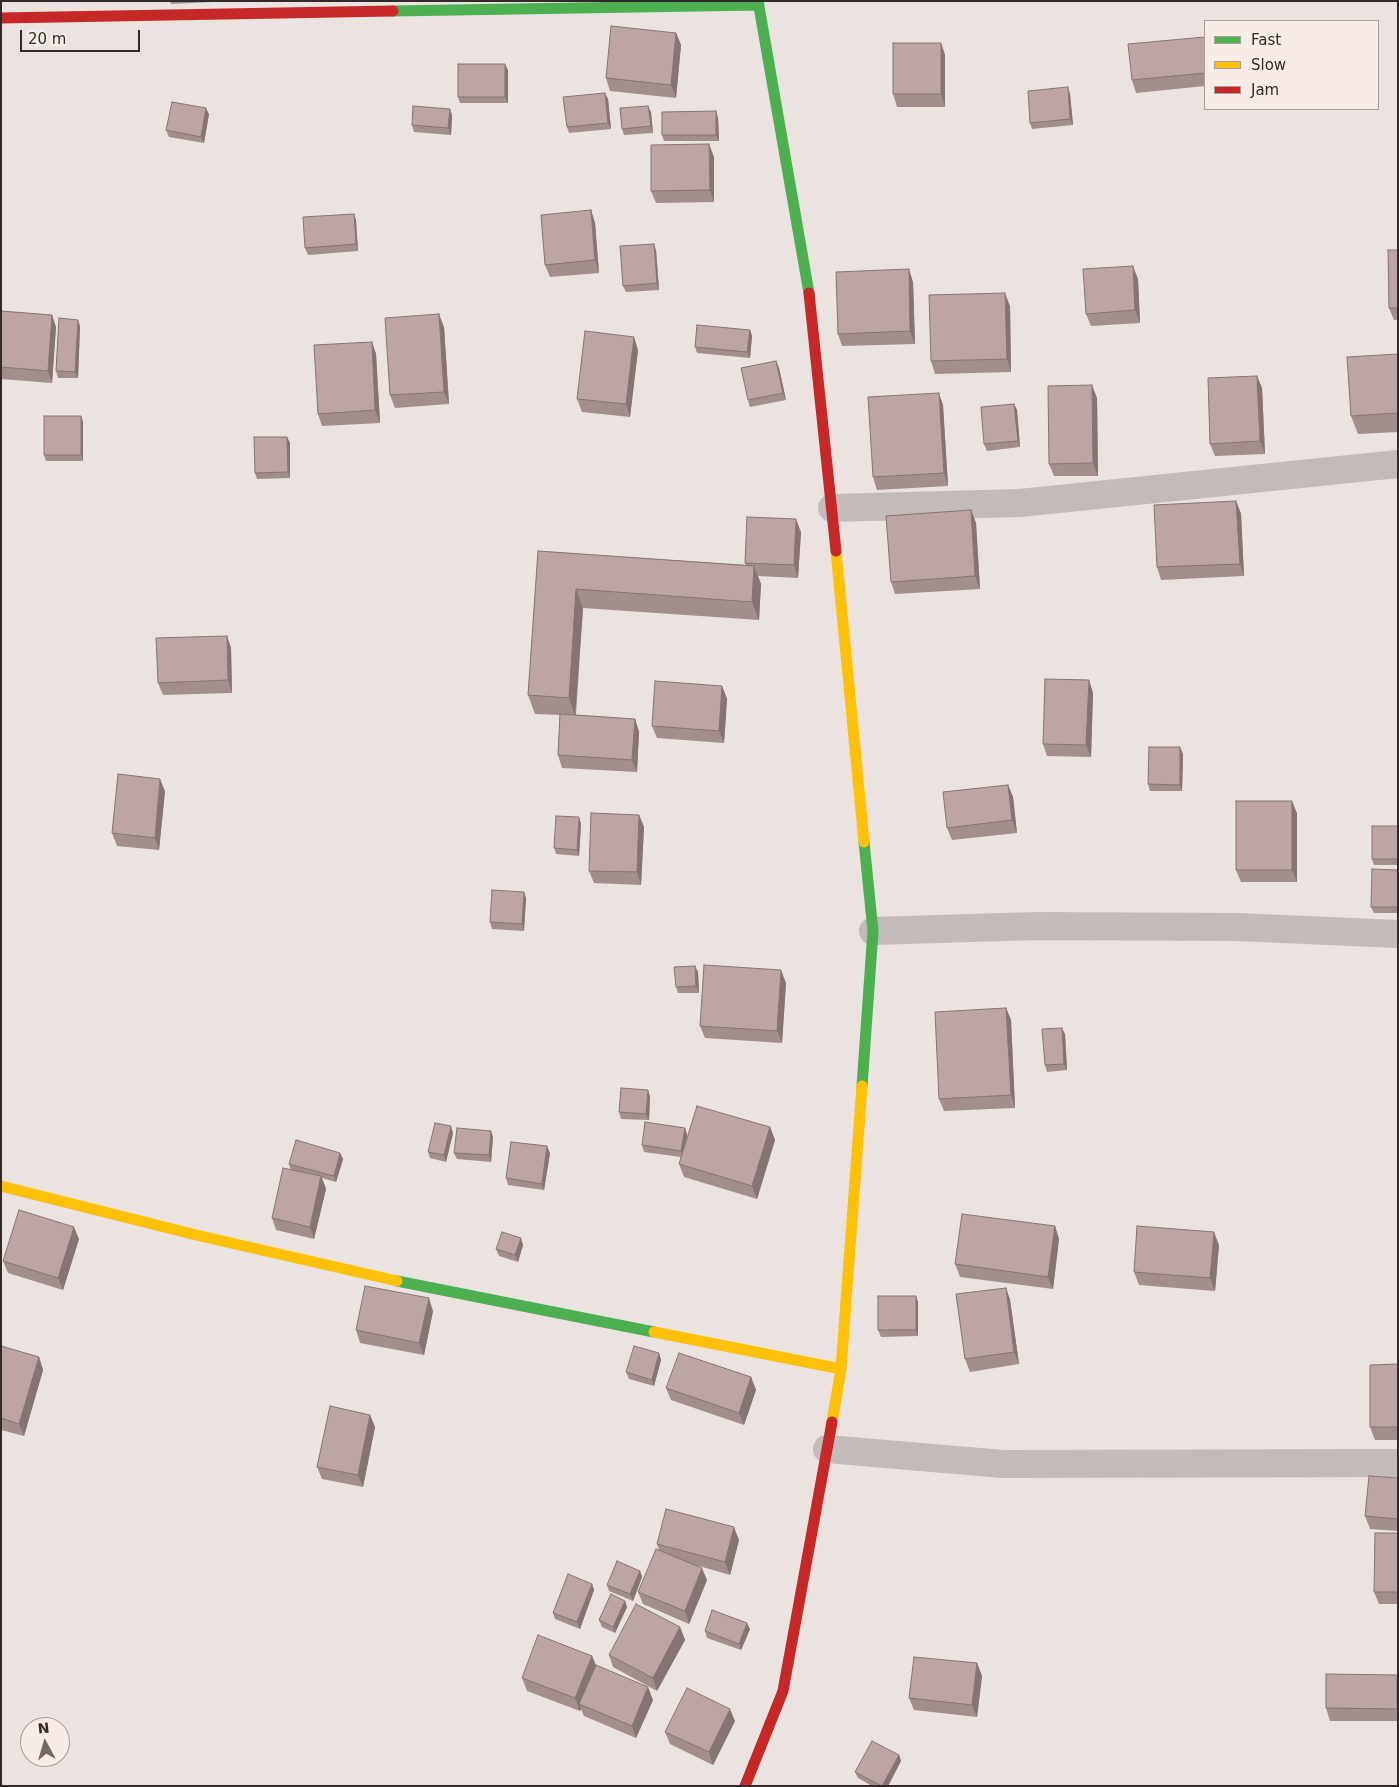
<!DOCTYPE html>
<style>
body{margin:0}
#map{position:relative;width:1399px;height:1787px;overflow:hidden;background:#eae3e0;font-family:"DejaVu Sans",sans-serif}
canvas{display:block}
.frame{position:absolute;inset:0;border:2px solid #332928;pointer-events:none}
.legend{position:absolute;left:1204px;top:20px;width:175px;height:90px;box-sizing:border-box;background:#f7ece8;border:1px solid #a99e9b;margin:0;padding:6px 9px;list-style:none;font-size:15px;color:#332928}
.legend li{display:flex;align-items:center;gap:10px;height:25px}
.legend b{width:25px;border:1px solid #a99e9b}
.north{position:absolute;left:20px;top:1717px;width:50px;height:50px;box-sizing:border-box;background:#f7ece8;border:1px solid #a99e9b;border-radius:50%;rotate:354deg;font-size:14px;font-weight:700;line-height:20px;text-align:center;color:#332928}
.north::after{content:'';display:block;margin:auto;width:18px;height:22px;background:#736a68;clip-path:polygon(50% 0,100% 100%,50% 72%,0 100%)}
.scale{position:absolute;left:20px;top:30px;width:120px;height:22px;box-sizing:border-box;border:2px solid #332928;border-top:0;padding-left:6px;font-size:15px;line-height:18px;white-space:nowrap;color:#332928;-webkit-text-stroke:4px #f7ece8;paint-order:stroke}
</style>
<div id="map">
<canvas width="1399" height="1787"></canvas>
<div class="frame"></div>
<ul class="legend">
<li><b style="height:6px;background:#4caf50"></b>Fast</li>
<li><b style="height:6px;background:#ffc107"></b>Slow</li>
<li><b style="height:6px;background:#c62828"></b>Jam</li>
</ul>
<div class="north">N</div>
<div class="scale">20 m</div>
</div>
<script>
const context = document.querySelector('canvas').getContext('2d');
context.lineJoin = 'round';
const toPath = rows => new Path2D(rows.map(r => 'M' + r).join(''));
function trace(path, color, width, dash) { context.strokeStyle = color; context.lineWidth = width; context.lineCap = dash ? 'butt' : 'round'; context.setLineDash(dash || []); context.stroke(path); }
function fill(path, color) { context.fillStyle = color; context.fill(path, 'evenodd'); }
const street = toPath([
 [832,508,1020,503,1398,464],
 [873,931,1036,926,1236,927,1398,934],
 [827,1449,1003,1464,1398,1463]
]);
const fast = toPath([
 [758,1,809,293],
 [393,11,759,5],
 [862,1086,873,931,864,842],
 [397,1281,654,1332]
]);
const slow = toPath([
 [836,551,864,842],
 [1,1186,196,1235,397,1281],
 [654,1332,841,1369],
 [832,1422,841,1369,862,1086]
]);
const jam = toPath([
 [1,18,393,11],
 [809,293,836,551],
 [745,1786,783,1691,832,1422]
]);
const wall = toPath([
 [170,1,234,1,171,4],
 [676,33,681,45,676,98,610,91,606,78],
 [1205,37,1205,86,1136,93,1132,80],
 [941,43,945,55,945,107,897,107,893,94],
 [508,70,508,103,460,103,458,97],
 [1070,94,1073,125,1032,129,1030,123],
 [608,99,611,129,569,133,567,127],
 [716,111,718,118,719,141,664,141,662,135],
 [651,112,653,133,624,135,622,129],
 [209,114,204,143,169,137,166,130],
 [452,115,451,135,414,132,412,125],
 [714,157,714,202,656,203,651,191],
 [591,210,595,223,599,273,550,277,545,265],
 [354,214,356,220,358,251,308,255,305,248],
 [656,250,659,290,626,292,623,286],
 [1398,250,1398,320,1394,320,1389,308],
 [1138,279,1140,323,1091,326,1086,314],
 [913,282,915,344,842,346,838,334],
 [1010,306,1011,372,935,374,931,361],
 [1,311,52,315,56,327,52,383,1,379],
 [80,326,78,378,58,378,56,371],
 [444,327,449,404,395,408,390,395],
 [750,330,752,336,750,358,697,353,695,347],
 [372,342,376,354,380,423,322,426,318,414],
 [638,350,630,417,582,412,577,399],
 [1398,354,1398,432,1358,434,1351,416],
 [776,361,779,368,786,400,750,407,748,400],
 [1257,376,1262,388,1265,454,1215,456,1210,444],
 [1097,398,1098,476,1054,476,1049,464],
 [1014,404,1017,410,1020,447,987,451,984,444],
 [943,405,948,486,877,490,873,477],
 [81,416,83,422,83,461,46,461,44,455],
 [287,437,290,443,290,478,257,479,255,473],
 [1236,501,1241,514,1244,576,1161,580,1157,567],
 [971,510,976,523,980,589,895,594,891,582],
 [801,532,798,578,758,576,761,584,759,620,583,608,576,715,635,719,639,732,637,772,562,768,558,755,560,715,535,714,528,695,538,551,746,565,745,563],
 [227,636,231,648,232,693,163,695,158,683],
 [1089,680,1093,693,1091,757,1047,756,1043,744],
 [722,686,727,699,724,743,657,738,652,726],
 [1183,754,1182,791,1150,791,1148,784],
 [1008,785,1013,797,1017,833,952,840,947,828],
 [165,791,159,850,117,846,112,833],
 [1297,813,1297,882,1241,882,1236,870],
 [639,815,644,827,641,885,594,883,589,871],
 [579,817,581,824,579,856,556,854,554,848],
 [1398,826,1398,865,1374,865,1372,859],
 [1398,870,1398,913,1374,913,1371,907],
 [526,898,524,931,492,929,490,922],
 [698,972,699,993,678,993,676,987],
 [786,983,782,1043,705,1038,700,1026],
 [1006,1008,1011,1020,1015,1108,944,1111,939,1099],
 [1065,1034,1067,1070,1047,1072,1045,1065],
 [650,1096,649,1120,621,1119,619,1112],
 [770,1127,775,1140,757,1199,684,1177,679,1164,681,1157,644,1152,642,1145,687,1134,686,1143],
 [453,1133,446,1162,430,1158,428,1152],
 [493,1137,491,1162,457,1159,454,1153],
 [340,1153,343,1159,336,1182,322,1178,326,1189,314,1239,276,1230,272,1218,291,1170,289,1164],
 [550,1153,544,1190,508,1185,506,1178],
 [1055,1226,1059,1239,1053,1289,960,1277,955,1264],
 [79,1239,63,1290,8,1273,3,1261],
 [523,1245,518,1262,499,1256,496,1249],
 [1219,1245,1215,1291,1139,1285,1134,1272],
 [1006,1288,1010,1300,1019,1364,970,1372,965,1359],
 [918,1302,918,1336,881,1337,878,1330],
 [433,1311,424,1355,360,1343,356,1330],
 [1,1346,39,1357,43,1370,24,1436,1,1430],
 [659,1353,661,1360,654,1386,629,1379,626,1372],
 [1398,1364,1398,1440,1375,1440,1370,1427],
 [751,1377,756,1390,744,1425,671,1400,666,1388],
 [370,1415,375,1427,363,1487,322,1479,317,1467],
 [1398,1478,1398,1531,1370,1529,1365,1516],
 [1398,1533,1398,1604,1379,1604,1374,1592],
 [739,1540,730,1575,699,1566,707,1580,689,1624,643,1604,638,1592,659,1550,657,1544],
 [640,1571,642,1577,633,1601,609,1591,607,1585],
 [592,1584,594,1590,580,1629,555,1619,553,1613],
 [625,1601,627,1607,615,1633,602,1627,599,1620],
 [680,1627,685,1640,657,1691,613,1667,609,1655],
 [750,1629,741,1650,707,1638,705,1631],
 [592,1656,596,1665,653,1700,636,1738,584,1716,581,1709,580,1711,527,1691,522,1678],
 [977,1663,982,1676,977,1717,914,1710,909,1698],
 [1398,1676,1398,1721,1330,1721,1326,1708],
 [735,1721,713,1765,670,1744,665,1732],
 [899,1755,901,1761,888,1786,872,1786,858,1778,855,1772]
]);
const shadedWall = toPath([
 [676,33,681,45,676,98,671,85],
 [941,43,945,55,945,107,941,94],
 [505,64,508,70,508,103,505,97],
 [1068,87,1070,94,1073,125,1070,119],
 [605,93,608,99,611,129,608,123],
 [648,106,651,112,653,133,651,126],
 [206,108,209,114,204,143,201,137],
 [450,109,452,115,451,135,448,128],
 [716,111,718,118,719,141,716,135],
 [709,144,714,157,714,202,710,190],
 [591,210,595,223,599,273,595,260],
 [354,214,356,220,358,251,356,244],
 [654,244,656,250,659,290,657,283],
 [1133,266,1138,279,1140,323,1135,310],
 [909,269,913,282,915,344,910,331],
 [1005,293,1010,306,1011,372,1007,359],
 [439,314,444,327,449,404,444,392],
 [52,315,56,327,52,383,48,371],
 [78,320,80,326,78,378,75,372],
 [750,330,752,336,750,358,747,352],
 [634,337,638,350,630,417,626,404],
 [372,342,376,354,380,423,375,410],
 [776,361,779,368,786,400,783,393],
 [1257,376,1262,388,1265,454,1260,441],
 [1092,385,1097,398,1098,476,1093,463],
 [939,393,943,405,948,486,944,473],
 [1014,404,1017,410,1020,447,1018,441],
 [81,416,83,422,83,461,81,455],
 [287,437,290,443,290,478,288,472],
 [1236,501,1241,514,1244,576,1240,564],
 [971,510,976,523,980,589,975,576],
 [796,519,801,532,798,578,794,565],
 [754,566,761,584,759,620,752,602],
 [576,589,583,608,575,716,569,698],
 [227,636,231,648,232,693,228,680],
 [1089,680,1093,693,1091,757,1086,745],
 [722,686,727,699,724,743,719,731],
 [635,719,639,732,637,772,632,760],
 [1180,747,1183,754,1182,791,1180,785],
 [160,779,165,791,159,850,155,838],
 [1008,785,1013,797,1017,833,1012,820],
 [1292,801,1297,813,1297,882,1292,870],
 [639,815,644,827,641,885,637,872],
 [579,817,581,824,579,856,577,850],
 [524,892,526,898,524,931,522,924],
 [695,966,698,972,699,993,696,986],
 [781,970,786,983,782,1043,777,1031],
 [1006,1008,1011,1020,1015,1108,1011,1095],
 [1062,1028,1065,1034,1067,1070,1064,1064],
 [648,1090,650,1096,649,1120,646,1114],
 [451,1126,453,1133,446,1162,444,1155],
 [770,1127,775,1140,757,1199,752,1186],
 [685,1128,687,1134,684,1157,681,1151],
 [491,1131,493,1137,491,1162,489,1155],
 [547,1146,550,1153,544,1190,542,1184],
 [340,1153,343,1159,336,1182,334,1176],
 [321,1176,326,1189,314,1239,310,1227],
 [1055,1226,1059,1239,1053,1289,1048,1277],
 [74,1227,79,1239,63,1290,58,1278],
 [1214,1232,1219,1245,1215,1291,1210,1278],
 [521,1238,523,1245,518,1262,515,1255],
 [1006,1288,1010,1300,1019,1364,1014,1352],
 [916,1296,918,1302,918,1336,916,1330],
 [429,1298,433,1311,424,1355,419,1343],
 [659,1353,661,1360,654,1386,652,1380],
 [39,1357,43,1370,24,1436,19,1424],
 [751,1377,756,1390,744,1425,739,1413],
 [370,1415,375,1427,363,1487,358,1475],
 [734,1527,739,1540,730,1575,725,1562],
 [702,1568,707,1580,689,1624,685,1611],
 [640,1571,642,1577,633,1601,630,1594],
 [592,1584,594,1590,580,1629,577,1622],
 [625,1601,627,1607,615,1633,613,1627],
 [747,1623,750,1629,741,1650,739,1644],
 [680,1627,685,1640,657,1691,653,1678],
 [592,1656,597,1668,579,1704,581,1709,580,1711,575,1698],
 [977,1663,982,1676,977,1717,972,1705],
 [648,1687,653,1700,636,1738,632,1726],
 [730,1709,735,1721,713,1765,709,1752],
 [899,1755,901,1761,888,1786,882,1786]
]);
const building = toPath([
 [611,26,676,33,671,85,606,78,611,26],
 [1205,37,1205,73,1132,80,1128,44,1205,37],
 [893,43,941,43,941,94,893,94,893,43],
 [458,64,505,64,505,97,458,97,458,64],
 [1068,87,1070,119,1030,123,1028,91,1068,87],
 [605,93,608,123,567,127,563,97,605,93],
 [172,102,206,108,201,137,166,130,172,102],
 [413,106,450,109,448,128,412,125,413,106],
 [648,106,651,126,622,129,620,108,648,106],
 [716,111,716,135,662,135,662,112,716,111],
 [709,144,710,190,651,191,651,145,709,144],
 [591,210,595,260,545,265,541,215,591,210],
 [354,214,356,244,305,248,303,217,354,214],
 [654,244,657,283,623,286,620,246,654,244],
 [1388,250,1398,250,1398,308,1389,308,1388,250],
 [1133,266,1135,310,1086,314,1083,269,1133,266],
 [909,269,910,331,838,334,836,272,909,269],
 [1005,293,1007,359,931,361,929,295,1005,293],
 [1,311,52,315,48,371,1,367,1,311],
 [439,314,444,392,390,395,385,318,439,314],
 [59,318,78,320,75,372,56,371,59,318],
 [697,325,750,330,747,352,695,347,697,325],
 [585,331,634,337,626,404,577,399,585,331],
 [372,342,375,410,318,414,314,345,372,342],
 [1398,354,1398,413,1351,416,1347,357,1398,354],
 [776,361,783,393,748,400,741,368,776,361],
 [1257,376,1260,441,1210,444,1208,378,1257,376],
 [1092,385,1093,463,1049,464,1048,386,1092,385],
 [939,393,944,473,873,477,868,397,939,393],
 [1014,404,1018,441,984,444,981,407,1014,404],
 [44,416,81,416,81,455,44,455,44,416],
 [254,437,287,437,288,472,255,473,254,437],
 [1236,501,1240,564,1157,567,1154,505,1236,501],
 [971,510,975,576,891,582,886,516,971,510],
 [747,517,796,519,794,565,745,563,747,517],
 [538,551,754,566,752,602,576,589,569,698,528,695,538,551],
 [227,636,228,680,158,683,156,638,227,636],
 [1045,679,1089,680,1086,745,1043,744,1045,679],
 [655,681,722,686,719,731,652,726,655,681],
 [560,714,635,719,632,760,558,755,560,714],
 [1149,747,1180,747,1180,785,1148,784,1149,747],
 [118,774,160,779,155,838,112,833,118,774],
 [1008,785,1012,820,947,828,943,792,1008,785],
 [1236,801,1292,801,1292,870,1236,870,1236,801],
 [591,813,639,815,637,872,589,871,591,813],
 [556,816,579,817,577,850,554,848,556,816],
 [1372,826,1398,826,1398,859,1372,859,1372,826],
 [1372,869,1398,870,1398,907,1371,907,1372,869],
 [492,890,524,892,522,924,490,922,492,890],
 [704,965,781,970,777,1031,700,1026,704,965],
 [695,966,696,986,676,987,674,967,695,966],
 [1006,1008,1011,1095,939,1099,935,1012,1006,1008],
 [1062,1028,1064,1064,1045,1065,1042,1029,1062,1028],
 [621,1088,648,1090,646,1114,619,1112,621,1088],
 [697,1106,770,1127,752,1186,679,1164,697,1106],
 [645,1122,685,1128,681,1151,642,1145,645,1122],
 [435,1123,451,1126,444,1155,428,1152,435,1123],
 [457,1128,491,1131,489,1155,454,1153,457,1128],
 [296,1140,340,1153,334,1176,289,1164,296,1140],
 [511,1142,547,1146,542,1184,506,1178,511,1142],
 [283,1168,321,1176,310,1227,272,1218,283,1168],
 [19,1210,74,1227,58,1278,3,1261,19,1210],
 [962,1214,1055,1226,1048,1277,955,1264,962,1214],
 [1137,1226,1214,1232,1210,1278,1134,1272,1137,1226],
 [502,1232,521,1238,515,1255,496,1249,502,1232],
 [365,1286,429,1298,419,1343,356,1330,365,1286],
 [1006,1288,1014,1352,965,1359,956,1294,1006,1288],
 [878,1296,916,1296,916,1330,878,1330,878,1296],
 [1,1346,39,1357,19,1424,1,1418,1,1346],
 [634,1346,659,1353,652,1380,626,1372,634,1346],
 [679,1353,751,1377,739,1413,666,1388,679,1353],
 [1398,1364,1398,1427,1370,1427,1370,1365,1398,1364],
 [330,1406,370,1415,358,1475,317,1467,330,1406],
 [1369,1476,1398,1478,1398,1519,1365,1516,1369,1476],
 [666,1509,734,1527,725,1562,657,1544,666,1509],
 [1375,1533,1398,1533,1398,1592,1374,1592,1375,1533],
 [656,1549,702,1568,685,1611,638,1592,656,1549],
 [617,1561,640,1571,630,1594,607,1585,617,1561],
 [568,1574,592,1584,577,1622,553,1613,568,1574],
 [611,1594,625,1601,613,1627,599,1620,611,1594],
 [636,1604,680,1627,653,1678,609,1655,636,1604],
 [712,1610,747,1623,739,1644,705,1631,712,1610],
 [538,1635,592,1656,575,1698,522,1678,538,1635],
 [914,1657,977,1663,972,1705,909,1698,914,1657],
 [596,1665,648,1687,632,1726,579,1704,596,1665],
 [1326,1674,1397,1675,1397,1709,1326,1708,1326,1674],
 [687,1688,730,1709,709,1752,665,1732,687,1688],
 [872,1741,899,1755,882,1786,855,1772,872,1741]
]);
trace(street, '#c3bbb9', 28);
trace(fast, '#4caf50', 11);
trace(slow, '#ffc107', 11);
trace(jam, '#c62828', 11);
fill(wall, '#a28e8d');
fill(shadedWall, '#847473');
fill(building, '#bca5a4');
trace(building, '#847473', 1);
</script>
